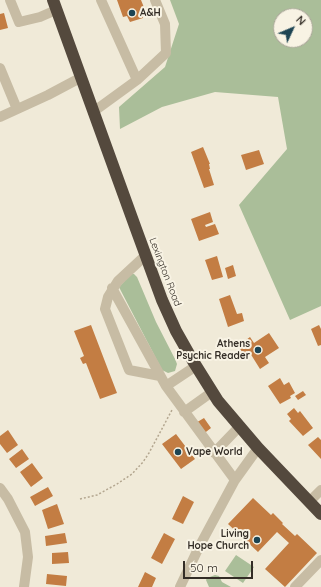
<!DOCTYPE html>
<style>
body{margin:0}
#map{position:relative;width:321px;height:587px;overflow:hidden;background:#f0ead8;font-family:Quicksand,sans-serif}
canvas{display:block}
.north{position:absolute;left:273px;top:8px;width:40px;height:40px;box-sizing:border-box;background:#f8f3e4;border:1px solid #a9a498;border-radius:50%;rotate:46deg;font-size:11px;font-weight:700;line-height:16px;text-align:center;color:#332d26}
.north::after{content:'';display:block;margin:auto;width:14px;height:18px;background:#1d4453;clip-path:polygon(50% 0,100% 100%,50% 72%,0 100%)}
.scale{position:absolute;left:183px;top:561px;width:70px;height:18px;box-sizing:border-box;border:2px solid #332d26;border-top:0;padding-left:5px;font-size:12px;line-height:14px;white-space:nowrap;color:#332d26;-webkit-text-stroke:3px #f8f3e4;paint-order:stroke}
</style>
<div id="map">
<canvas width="321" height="587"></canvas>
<div class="north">N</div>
<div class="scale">50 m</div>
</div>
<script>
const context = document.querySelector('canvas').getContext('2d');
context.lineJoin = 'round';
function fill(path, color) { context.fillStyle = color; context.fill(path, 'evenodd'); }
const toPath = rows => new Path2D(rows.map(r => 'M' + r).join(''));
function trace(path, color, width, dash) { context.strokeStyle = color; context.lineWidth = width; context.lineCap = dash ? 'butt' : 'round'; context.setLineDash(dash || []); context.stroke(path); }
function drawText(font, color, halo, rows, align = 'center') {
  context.font = font + ' Quicksand,sans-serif'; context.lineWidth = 4; context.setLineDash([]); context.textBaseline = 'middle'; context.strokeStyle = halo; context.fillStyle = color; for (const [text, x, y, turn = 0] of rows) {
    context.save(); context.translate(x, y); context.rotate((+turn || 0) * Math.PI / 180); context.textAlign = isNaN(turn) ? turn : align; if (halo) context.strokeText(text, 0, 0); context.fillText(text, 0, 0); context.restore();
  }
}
const green = toPath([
 [170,0,321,0,321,306,290,320,239,205,287,149,278,97,215,92,162,107,120,129,119,107,165,67,179,24],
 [281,16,305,16,305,40,281,40],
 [131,274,134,274,137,277,156,322,175,359,177,364,175,371,168,373,162,370,121,291,119,287],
 [236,555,254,567,243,583,225,571],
 [215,575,219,576,222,582,231,587,209,587,206,580,207,578]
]);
const building = toPath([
 [117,0,141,0,145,10,141,11,143,18,130,22,127,16,123,17],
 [4,13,8,28,0,30,0,14],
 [203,147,210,164,209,164,210,169,209,169,214,185,204,188,191,152],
 [259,150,264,164,246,170,241,155],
 [210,212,213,222,205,225,206,227,215,224,219,234,199,241,191,219],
 [217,256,223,277,212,280,205,260],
 [233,265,236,276,228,279,225,268],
 [230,295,237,314,242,313,244,321,228,327,219,299],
 [91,325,117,393,100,399,86,363,83,364,80,358,84,356,74,331],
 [319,325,321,329,321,345,318,346,311,329],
 [269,333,279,348,265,357,269,363,260,369,250,353,245,356,238,346,250,337,254,343],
 [280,378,284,385,289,382,295,393,290,396,291,398,280,404,268,386],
 [303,391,306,395,298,400,295,396],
 [294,408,298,413,300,411,313,428,303,436,289,421,291,419,287,414],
 [204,418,211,428,202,435,194,424],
 [8,430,18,445,7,453,0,444,0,436],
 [176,434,195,459,181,469,162,444],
 [318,437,321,440,321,459,308,445],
 [22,449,29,459,16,468,9,459],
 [32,463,43,478,31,487,20,472],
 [48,487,53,496,35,506,30,497],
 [183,496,194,502,183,524,172,519],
 [253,498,271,515,273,513,283,523,282,524,295,536,297,534,317,553,285,587,265,569,289,543,277,532,258,552,228,524],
 [57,504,64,524,48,529,42,510],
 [65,533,67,543,46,546,45,536],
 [164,533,175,539,162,564,151,558],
 [68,552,69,563,52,564,52,553],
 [145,572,156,578,152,587,138,587],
 [47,574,67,576,66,586,46,584]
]);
const path = toPath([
 [80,499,97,495,117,484,132,474,143,462,149,453,172,410]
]);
const minor = toPath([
 [10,0,19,22,40,17,56,10],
 [101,0,137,80],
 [0,68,17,109],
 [93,112,137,80,166,53,165,24,155,0],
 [0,117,48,95,80,78],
 [146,255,118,281,108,297,105,309,129,370,160,376],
 [112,288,166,386,235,480],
 [166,386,196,366],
 [184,412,212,392],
 [214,453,239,427],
 [0,488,8,499,25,532,28,557,24,587],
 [309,502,321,490],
 [180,587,199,547,235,480,258,448],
 [295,587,321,560]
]);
const highway = toPath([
 [53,0,136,229,162,300,176,331,193,361,218,401,258,448,321,514]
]);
const markers = [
 [132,13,4,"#1d4453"],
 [258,350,4,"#1d4453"],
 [178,452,4,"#1d4453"],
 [257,540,4,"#1d4453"]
];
const poiNames = [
 ["A&H",140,13],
 ["Athens",250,344,"right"],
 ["Psychic Reader",250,356,"right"],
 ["Vape World",186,452],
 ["Living",249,534,"right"],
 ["Hope Church",249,546,"right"]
];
const streetNames = [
 ["Lexington Road",165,272,69]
];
fill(green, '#aabe99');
fill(building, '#c37d43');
trace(path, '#b3a68f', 1.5, [2, 2]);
trace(minor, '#c7bca4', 10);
trace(highway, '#54493d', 12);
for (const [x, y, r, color] of markers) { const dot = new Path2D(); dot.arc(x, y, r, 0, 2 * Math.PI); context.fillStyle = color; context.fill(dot); trace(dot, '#f8f3e4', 1.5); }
drawText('bold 10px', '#332d26', '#f8f3e4', poiNames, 'left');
drawText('10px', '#332d26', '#f8f3e4', streetNames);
</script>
